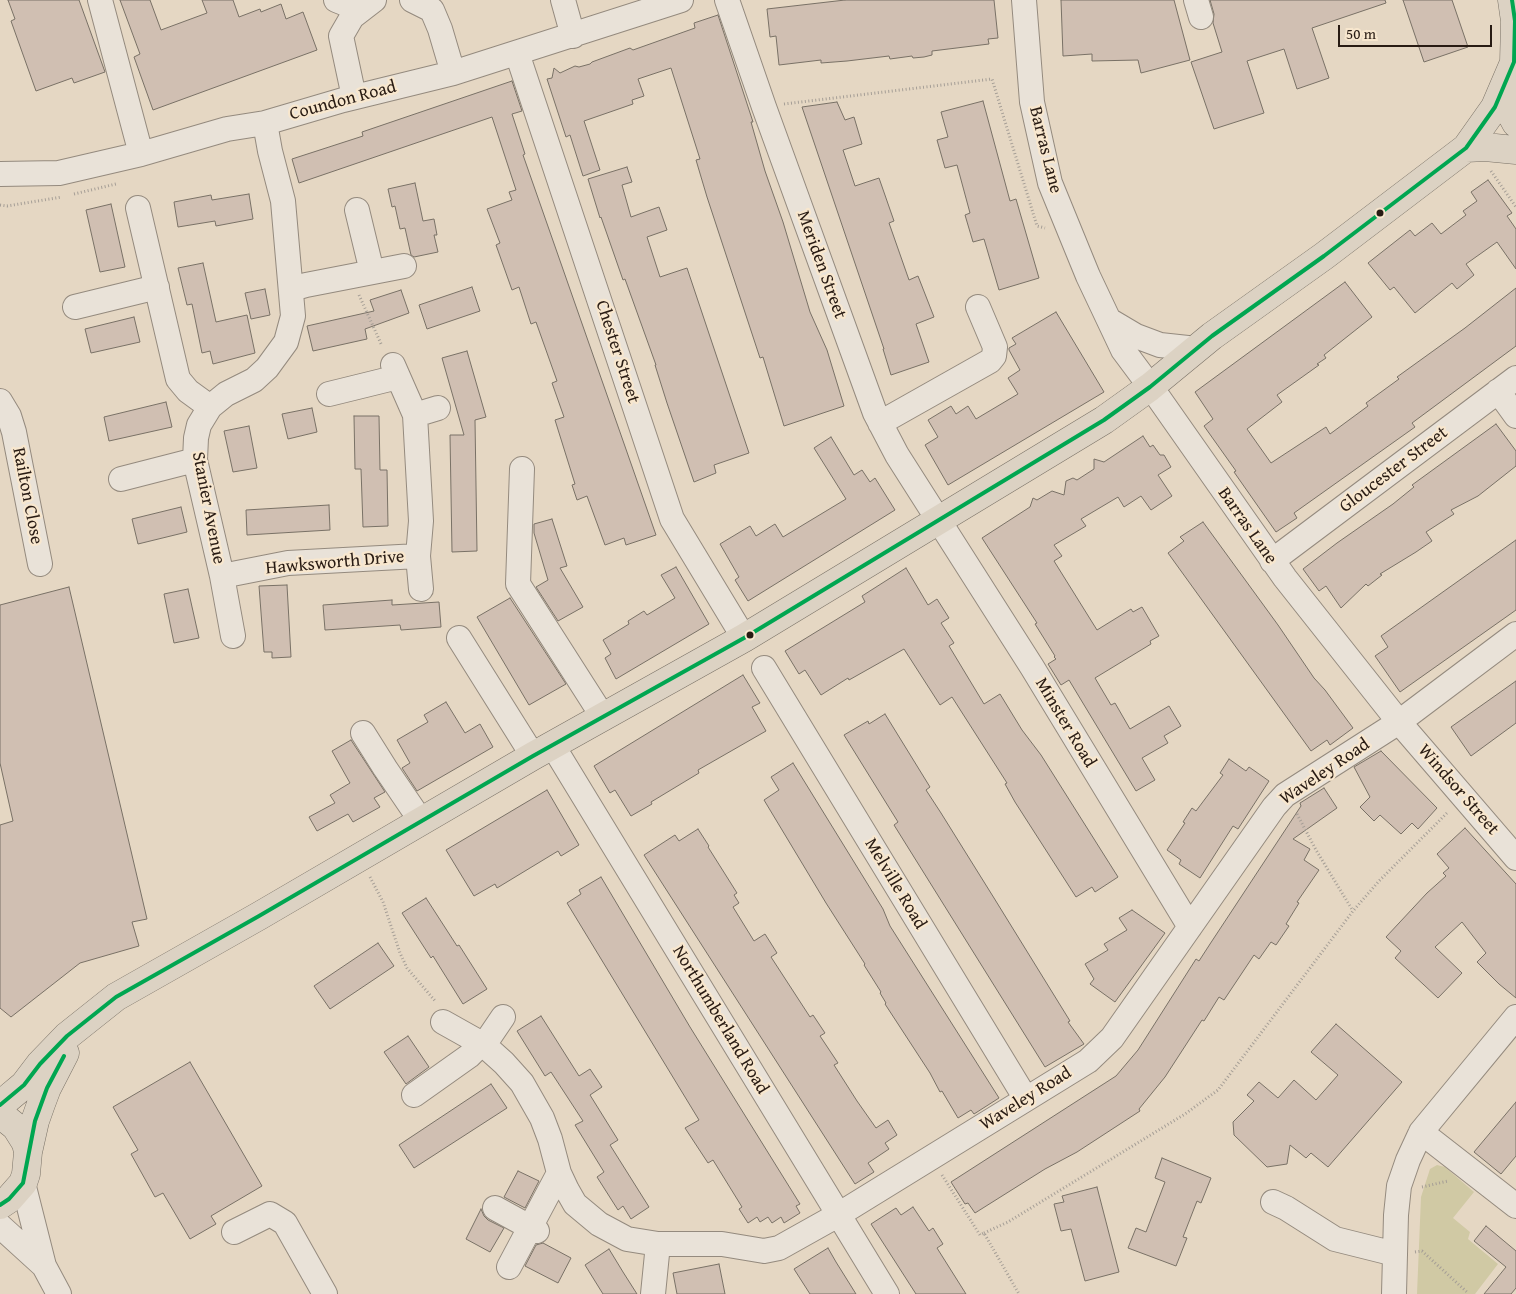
<!DOCTYPE html>
<style>
body{margin:0}
#map{position:relative;width:1516px;height:1294px;overflow:hidden;background:#e5d7c3;font-family:"Gentium Book Plus",serif}
canvas{display:block}
.scale{position:absolute;left:1338px;top:25px;width:154px;height:22px;box-sizing:border-box;border:2px solid #281b13;border-top:0;padding-left:6px;font-size:15px;line-height:18px;white-space:nowrap;color:#281b13;-webkit-text-stroke:4px #f8e7ce;paint-order:stroke}
</style>
<div id="map">
<canvas width="1516" height="1294"></canvas>
<div class="scale">50 m</div>
</div>
<script>
const context = document.querySelector('canvas').getContext('2d');
context.lineJoin = 'round';
function fill(path, color) { context.fillStyle = color; context.fill(path, 'evenodd'); }
const toPath = rows => new Path2D(rows.map(r => 'M' + r).join(''));
function trace(path, color, width, dash) { context.strokeStyle = color; context.lineWidth = width; context.lineCap = dash ? 'butt' : 'round'; context.setLineDash(dash || []); context.stroke(path); }
function drawText(font, color, halo, rows, align = 'center') {
  context.font = font + ' "Gentium Book Plus",serif'; context.lineWidth = 4.5; context.setLineDash([]); context.textBaseline = 'middle'; context.strokeStyle = halo; context.fillStyle = color; for (const [text, x, y, turn = 0] of rows) {
    context.save(); context.translate(x, y); context.rotate((+turn || 0) * Math.PI / 180); context.textAlign = isNaN(turn) ? turn : align; if (halo) context.strokeText(text, 0, 0); context.fillText(text, 0, 0); context.restore();
  }
}
const green = toPath([
 [1437,1165,1445,1167,1474,1192,1453,1218,1470,1232,1468,1239,1498,1264,1475,1294,1417,1294,1421,1197,1430,1169]
]);
const building = toPath([
 [8,0,79,0,105,72,74,83,72,78,36,91,11,21,15,19,8,0],
 [120,0,150,0,161,30,207,13,202,0,233,0,239,17,260,9,261,12,281,4,286,19,303,12,317,50,153,110,134,57,140,54,120,0],
 [845,0,994,0,998,38,988,39,989,44,932,51,932,55,924,57,913,58,912,56,890,59,889,56,847,61,821,63,821,60,779,65,776,36,770,37,767,9,845,0],
 [1061,0,1174,0,1190,60,1141,73,1138,60,1092,61,1092,54,1063,56,1061,0],
 [1210,0,1385,0,1386,3,1312,28,1329,78,1297,89,1284,49,1247,61,1264,113,1214,129,1191,62,1222,52,1213,23,1214,14,1210,0],
 [1403,0,1452,0,1468,47,1424,62,1403,0],
 [718,15,753,122,751,122,765,171,783,222,810,312,827,350,844,406,784,426,763,357,760,358,707,197,696,160,700,159,671,68,638,79,644,96,632,100,633,104,584,121,600,170,583,176,570,135,566,137,547,79,552,78,554,68,560,73,575,66,579,67,590,64,592,62,630,48,633,50,695,28,694,23,718,15],
 [512,81,522,111,512,114,525,154,523,155,656,535,626,545,624,538,605,545,587,496,577,500,572,485,575,484,555,420,564,417,552,383,557,381,536,322,531,324,519,287,512,290,496,245,500,243,487,209,512,200,509,192,516,190,492,117,299,183,292,159,363,136,362,132,512,81],
 [983,101,1010,201,1016,199,1039,278,999,290,984,239,973,242,965,215,970,213,957,165,945,168,937,140,948,137,941,112,983,101],
 [837,102,845,120,854,117,862,144,843,150,855,186,879,178,894,221,889,223,909,280,918,276,934,317,916,324,929,362,891,375,883,349,884,349,802,107,837,102],
 [627,167,632,182,622,185,631,217,659,207,667,230,647,237,660,277,687,268,749,453,714,465,716,473,694,482,667,403,655,365,656,365,625,279,623,280,601,217,600,218,588,179,627,167],
 [1488,180,1512,213,1507,216,1516,229,1516,269,1497,242,1466,264,1474,275,1457,289,1452,283,1415,313,1394,287,1390,290,1368,263,1410,230,1415,236,1432,223,1441,234,1466,215,1463,211,1477,201,1471,192,1488,180],
 [415,183,423,221,434,219,437,235,434,235,438,252,414,257,411,255,405,228,400,229,395,206,392,207,388,189,415,183],
 [249,194,253,219,216,226,215,221,178,227,174,202,211,195,212,200,249,194],
 [111,204,125,267,100,272,86,210,111,204],
 [203,263,216,322,247,315,255,353,213,364,210,351,202,353,192,304,187,305,178,268,203,263],
 [1345,282,1372,317,1324,355,1326,358,1317,364,1319,365,1277,395,1282,402,1247,429,1271,463,1326,427,1330,434,1368,406,1366,403,1399,379,1397,377,1465,328,1516,288,1516,346,1412,423,1415,427,1294,513,1297,518,1276,532,1234,472,1236,471,1204,426,1213,419,1195,392,1345,282],
 [472,287,480,311,427,329,419,305,472,287],
 [265,289,270,315,251,319,245,293,265,289],
 [401,290,409,313,365,329,367,339,313,351,307,326,374,311,370,300,401,290],
 [1056,312,1104,392,948,485,925,445,938,437,928,420,951,406,956,414,968,406,976,419,1018,394,1008,378,1020,370,1009,350,1009,348,1016,344,1012,338,1056,312],
 [134,317,140,342,91,353,85,329,134,317],
 [467,351,486,417,475,420,477,551,452,552,450,435,464,435,442,358,467,351],
 [166,402,172,427,109,441,104,417,166,402],
 [312,408,317,432,288,439,282,414,312,408],
 [354,416,379,416,380,470,387,470,388,526,363,527,361,469,355,469,354,416],
 [1496,424,1516,451,1516,466,1478,496,1451,510,1454,514,1426,532,1432,541,1416,552,1380,574,1382,575,1368,586,1366,584,1341,608,1326,586,1319,591,1303,569,1337,543,1393,504,1414,487,1412,485,1496,424],
 [249,426,257,468,233,472,224,431,249,426],
 [1143,436,1150,447,1153,445,1160,455,1164,455,1171,467,1158,475,1172,496,1151,510,1141,496,1124,507,1118,497,1081,519,1086,526,1054,545,1062,556,1054,561,1097,630,1131,609,1133,612,1142,607,1159,636,1150,641,1151,644,1095,678,1111,705,1115,703,1130,729,1169,706,1181,726,1164,736,1168,743,1142,758,1155,780,1136,791,1069,680,1061,685,1048,664,1056,659,1054,657,1055,656,1035,624,1037,623,982,538,1030,507,1033,498,1037,500,1052,491,1064,495,1066,481,1073,478,1077,480,1094,469,1094,459,1104,462,1143,436],
 [831,437,854,475,862,470,870,482,875,478,895,510,748,601,735,580,739,577,720,544,750,526,756,536,775,524,783,537,846,499,814,448,831,437],
 [329,505,330,530,247,535,246,510,329,505],
 [181,507,187,532,138,544,132,519,181,507],
 [552,519,567,566,560,568,583,607,558,621,536,587,548,580,534,533,534,524,552,519],
 [1203,522,1278,625,1314,678,1325,690,1353,728,1330,745,1327,740,1311,751,1168,553,1184,541,1180,537,1203,522],
 [1516,540,1516,610,1400,692,1375,656,1388,647,1381,636,1516,540],
 [676,567,709,624,616,679,605,658,611,654,603,640,629,624,628,621,644,611,647,615,675,598,661,575,676,567],
 [906,568,928,605,937,599,949,618,941,623,954,643,949,646,984,704,1000,694,1022,730,1041,755,1118,877,1095,892,1092,887,1076,897,1015,802,1005,784,1007,783,952,697,940,705,904,649,849,680,848,678,821,695,805,670,799,674,785,651,865,602,862,596,906,568],
 [287,585,291,657,272,658,272,652,264,652,259,586,287,585],
 [69,587,147,919,132,922,139,946,80,963,11,1017,0,1008,0,825,13,821,0,763,0,605,69,587],
 [188,589,199,638,174,643,164,594,188,589],
 [510,598,566,684,529,705,477,617,510,598],
 [392,600,392,605,439,602,441,627,401,630,400,625,325,630,323,605,392,600],
 [743,675,760,703,752,707,766,731,698,770,699,773,651,802,652,804,631,816,615,790,610,793,594,766,743,675],
 [1516,681,1516,723,1471,756,1451,727,1516,681],
 [446,702,465,733,480,724,493,747,417,791,402,768,410,763,397,740,428,722,424,715,446,702],
 [885,714,930,787,926,790,941,813,994,898,1070,1021,1068,1022,1084,1044,1045,1067,894,825,898,822,844,735,868,721,869,724,885,714],
 [351,740,385,792,374,798,380,807,353,822,348,814,317,831,309,817,335,803,330,795,350,783,332,751,351,740],
 [1381,751,1437,808,1418,829,1412,823,1401,834,1380,815,1374,821,1360,807,1370,797,1354,767,1381,751],
 [1229,759,1246,771,1249,767,1269,781,1238,829,1233,826,1200,878,1179,864,1181,860,1167,850,1185,823,1183,822,1192,808,1196,811,1223,775,1220,773,1229,759],
 [793,763,883,909,890,926,999,1098,974,1114,971,1110,958,1118,942,1091,940,1092,930,1073,885,1004,886,1003,880,993,881,992,864,965,865,964,826,903,764,800,779,790,771,777,793,763],
 [1324,788,1337,808,1293,839,1310,849,1304,860,1319,870,1297,902,1299,903,1286,924,1289,926,1276,945,1271,942,1259,959,1254,955,1224,1000,1219,997,1204,1021,1202,1020,1165,1077,1139,1109,1140,1111,1077,1152,1045,1169,975,1213,968,1203,965,1204,951,1182,1116,1076,1138,1050,1196,959,1199,961,1210,944,1301,806,1300,803,1324,788],
 [547,790,579,845,561,856,558,851,497,888,495,884,474,896,446,850,547,790],
 [1465,828,1516,884,1516,998,1499,984,1477,962,1486,953,1462,922,1435,947,1462,973,1438,998,1395,958,1401,951,1386,937,1427,893,1446,876,1443,873,1449,868,1437,854,1465,828],
 [698,829,709,846,708,847,737,893,734,895,739,903,733,907,754,941,765,934,777,953,771,957,810,1017,813,1015,825,1033,820,1036,838,1063,834,1065,857,1101,876,1128,888,1120,897,1135,885,1143,889,1149,868,1163,874,1172,855,1184,644,855,675,835,679,841,698,829],
 [601,877,690,1027,800,1204,796,1206,800,1213,784,1223,781,1217,772,1223,768,1217,760,1222,757,1217,748,1223,739,1209,742,1207,713,1160,708,1163,685,1128,699,1120,567,903,581,894,579,890,601,877],
 [426,898,457,946,459,945,487,989,463,1004,433,956,431,958,402,913,426,898],
 [1132,910,1165,933,1115,1002,1090,984,1094,979,1085,964,1108,950,1104,944,1127,930,1119,918,1132,910],
 [378,943,394,966,330,1009,314,986,378,943],
 [541,1016,579,1076,590,1069,602,1087,590,1095,618,1140,610,1145,649,1207,631,1219,623,1206,618,1210,597,1177,604,1172,575,1125,583,1121,551,1072,545,1076,517,1031,541,1016],
 [1336,1024,1402,1082,1328,1167,1311,1153,1306,1158,1290,1145,1287,1164,1267,1167,1234,1135,1233,1122,1254,1101,1247,1095,1259,1082,1278,1098,1294,1080,1316,1100,1338,1075,1311,1052,1336,1024],
 [408,1036,429,1067,406,1084,384,1052,408,1036],
 [190,1062,262,1186,211,1216,216,1224,190,1239,163,1193,155,1197,131,1154,138,1150,113,1107,190,1062],
 [491,1084,507,1108,414,1168,399,1145,491,1084],
 [1516,1102,1516,1156,1501,1174,1474,1152,1516,1102],
 [1162,1158,1211,1178,1201,1203,1197,1201,1183,1237,1187,1238,1176,1266,1128,1248,1136,1228,1146,1232,1165,1182,1155,1178,1162,1158],
 [518,1171,539,1181,525,1208,504,1197,518,1171],
 [1097,1187,1119,1272,1085,1281,1071,1229,1061,1231,1054,1204,1064,1202,1062,1196,1097,1187],
 [913,1207,929,1231,933,1228,943,1244,937,1248,966,1294,916,1294,871,1224,896,1208,901,1215,913,1207],
 [481,1209,484,1216,488,1220,504,1228,490,1252,466,1239,481,1209],
 [1486,1226,1516,1251,1516,1288,1511,1294,1484,1294,1506,1267,1474,1241,1486,1226],
 [543,1243,571,1258,558,1283,525,1266,536,1245,543,1243],
 [828,1248,836,1262,856,1294,810,1294,794,1269,828,1248],
 [609,1249,623,1272,637,1294,603,1294,585,1265,609,1249],
 [719,1264,725,1294,677,1294,673,1273,719,1264]
]);
const path = toPath([
 [784,104,992,79,1037,226,1045,228],
 [1491,171,1516,207],
 [74,194,116,184],
 [0,205,7,206,62,197],
 [359,295,382,346],
 [1297,814,1316,850,1353,911],
 [370,877,383,902,400,953,407,968,436,1002],
 [942,1175,980,1235,984,1233,1019,1294],
 [1422,1187,1448,1181],
 [984,1233,1008,1222,1185,1114,1218,1090,1353,911,1379,881,1448,812],
 [1415,1252,1422,1251,1468,1293]
]);
const minor = toPath([
 [100,0,141,154],
 [336,0,346,4],
 [412,0,432,10,440,29,453,73],
 [563,0,573,36],
 [727,0,764,107,875,413,897,455,1032,667,1190,927],
 [1024,0,1032,102,1050,183,1088,276,1123,350,1158,397,1285,578,1399,722,1516,858],
 [1196,0,1201,17],
 [517,53,672,519,744,638],
 [354,97,341,36,352,17,374,0],
 [0,174,59,173,141,154,227,129,265,123,343,100,453,73,681,0],
 [138,208,178,379,188,391,210,407],
 [357,210,372,272],
 [292,289,306,285,404,266],
 [75,307,157,287],
 [1109,320,1136,336,1160,345,1197,349],
 [393,365,415,415,421,521,418,556,421,589],
 [1498,391,1516,416],
 [329,394,398,377],
 [0,401,9,416,14,432,40,564],
 [415,415,438,408],
 [880,423,990,361,994,356,995,347,978,307],
 [522,469,518,584,603,717],
 [121,479,195,460],
 [1272,561,1516,378],
 [222,576,288,563,418,556],
 [233,636,222,576,195,460,196,438,199,425,210,407,226,394,254,380,267,368,286,342,293,316,283,201,270,151,265,123],
 [459,638,533,756],
 [764,668,1026,1099],
 [363,733,385,768,421,821],
 [553,746,887,1294],
 [443,1022,484,1045,504,1063,522,1083,542,1118,550,1139,559,1173,567,1190,575,1204,599,1224,627,1239,658,1244,722,1244,764,1251,779,1248,838,1215,1088,1061,1112,1038,1274,807,1285,795,1399,722,1516,634],
 [484,1045,503,1017],
 [414,1095,469,1056,481,1044],
 [1421,1132,1516,1206],
 [23,1183,44,1266,59,1294],
 [1273,1202,1286,1208,1335,1239,1395,1254],
 [495,1208,537,1231],
 [0,1226,44,1266],
 [234,1232,270,1214,285,1223,325,1294],
 [509,1267,559,1173],
 [653,1294,658,1244],
 [1394,1294,1396,1215,1399,1186,1408,1160,1421,1132,1516,1017]
]);
const highway = toPath([
 [1512,0,1515,21,1514,62],
 [1508,79,1507,97,1510,112,1516,123],
 [1466,148,1485,147,1516,150],
 [0,1105,24,1085,40,1064,67,1036,116,997,259,916,533,756,744,638,1104,420,1150,387,1212,336,1324,256,1466,148,1495,107,1516,58],
 [0,1114,16,1127,26,1143,28,1152,26,1174,23,1183,9,1199,0,1205],
 [28,1152,35,1121,41,1104,47,1088,65,1053]
]);
const bus1 = toPath([
 [0,1105,24,1085,40,1064,67,1036,116,997,259,916,533,756,744,638,1104,420,1150,387,1212,336,1324,256,1466,148,1495,107,1514,62,1515,21,1512,0],
 [0,1205,9,1199,23,1183,35,1121,47,1088,64,1056]
]);
const markers = [
 [1380,213,4.5,"#281b13"],
 [750,635,4.5,"#281b13"]
];
const streetNames = [
 ["Coundon Road",343,101,-15],
 ["Barras Lane",1045,150,76],
 ["Meriden Street",821,265,70],
 ["Chester Street",617,352,72],
 ["Gloucester Street",1394,470,-37],
 ["Railton Close",27,496,79],
 ["Stanier Avenue",208,508,79],
 ["Barras Lane",1247,526,55],
 ["Hawksworth Drive",335,563,-5],
 ["Minster Road",1065,723,59],
 ["Waveley Road",1325,772,-34],
 ["Windsor Street",1458,790,49],
 ["Melville Road",895,884,59],
 ["Northumberland Road",720,1020,59],
 ["Waveley Road",1026,1099,-32]
];
fill(green, '#d0c9a4');
fill(building, '#d0bfb2');
trace(building, '#797166', 1);
trace(minor, '#948a7e', 26);
trace(highway, '#797166', 29);
trace(path, '#a59e96', 3, [1, 2.5]);
trace(minor, '#e9e2d8', 24);
trace(highway, '#dcd2c3', 28);
trace(bus1, '#00a651', 4);
for (const [x, y, r, color] of markers) { const dot = new Path2D(); dot.arc(x, y, r, 0, 2 * Math.PI); context.fillStyle = color; context.fill(dot); trace(dot, '#f8e7ce', 2); }
drawText('18px', '#281b13', '#f8e7ce', streetNames);
</script>
